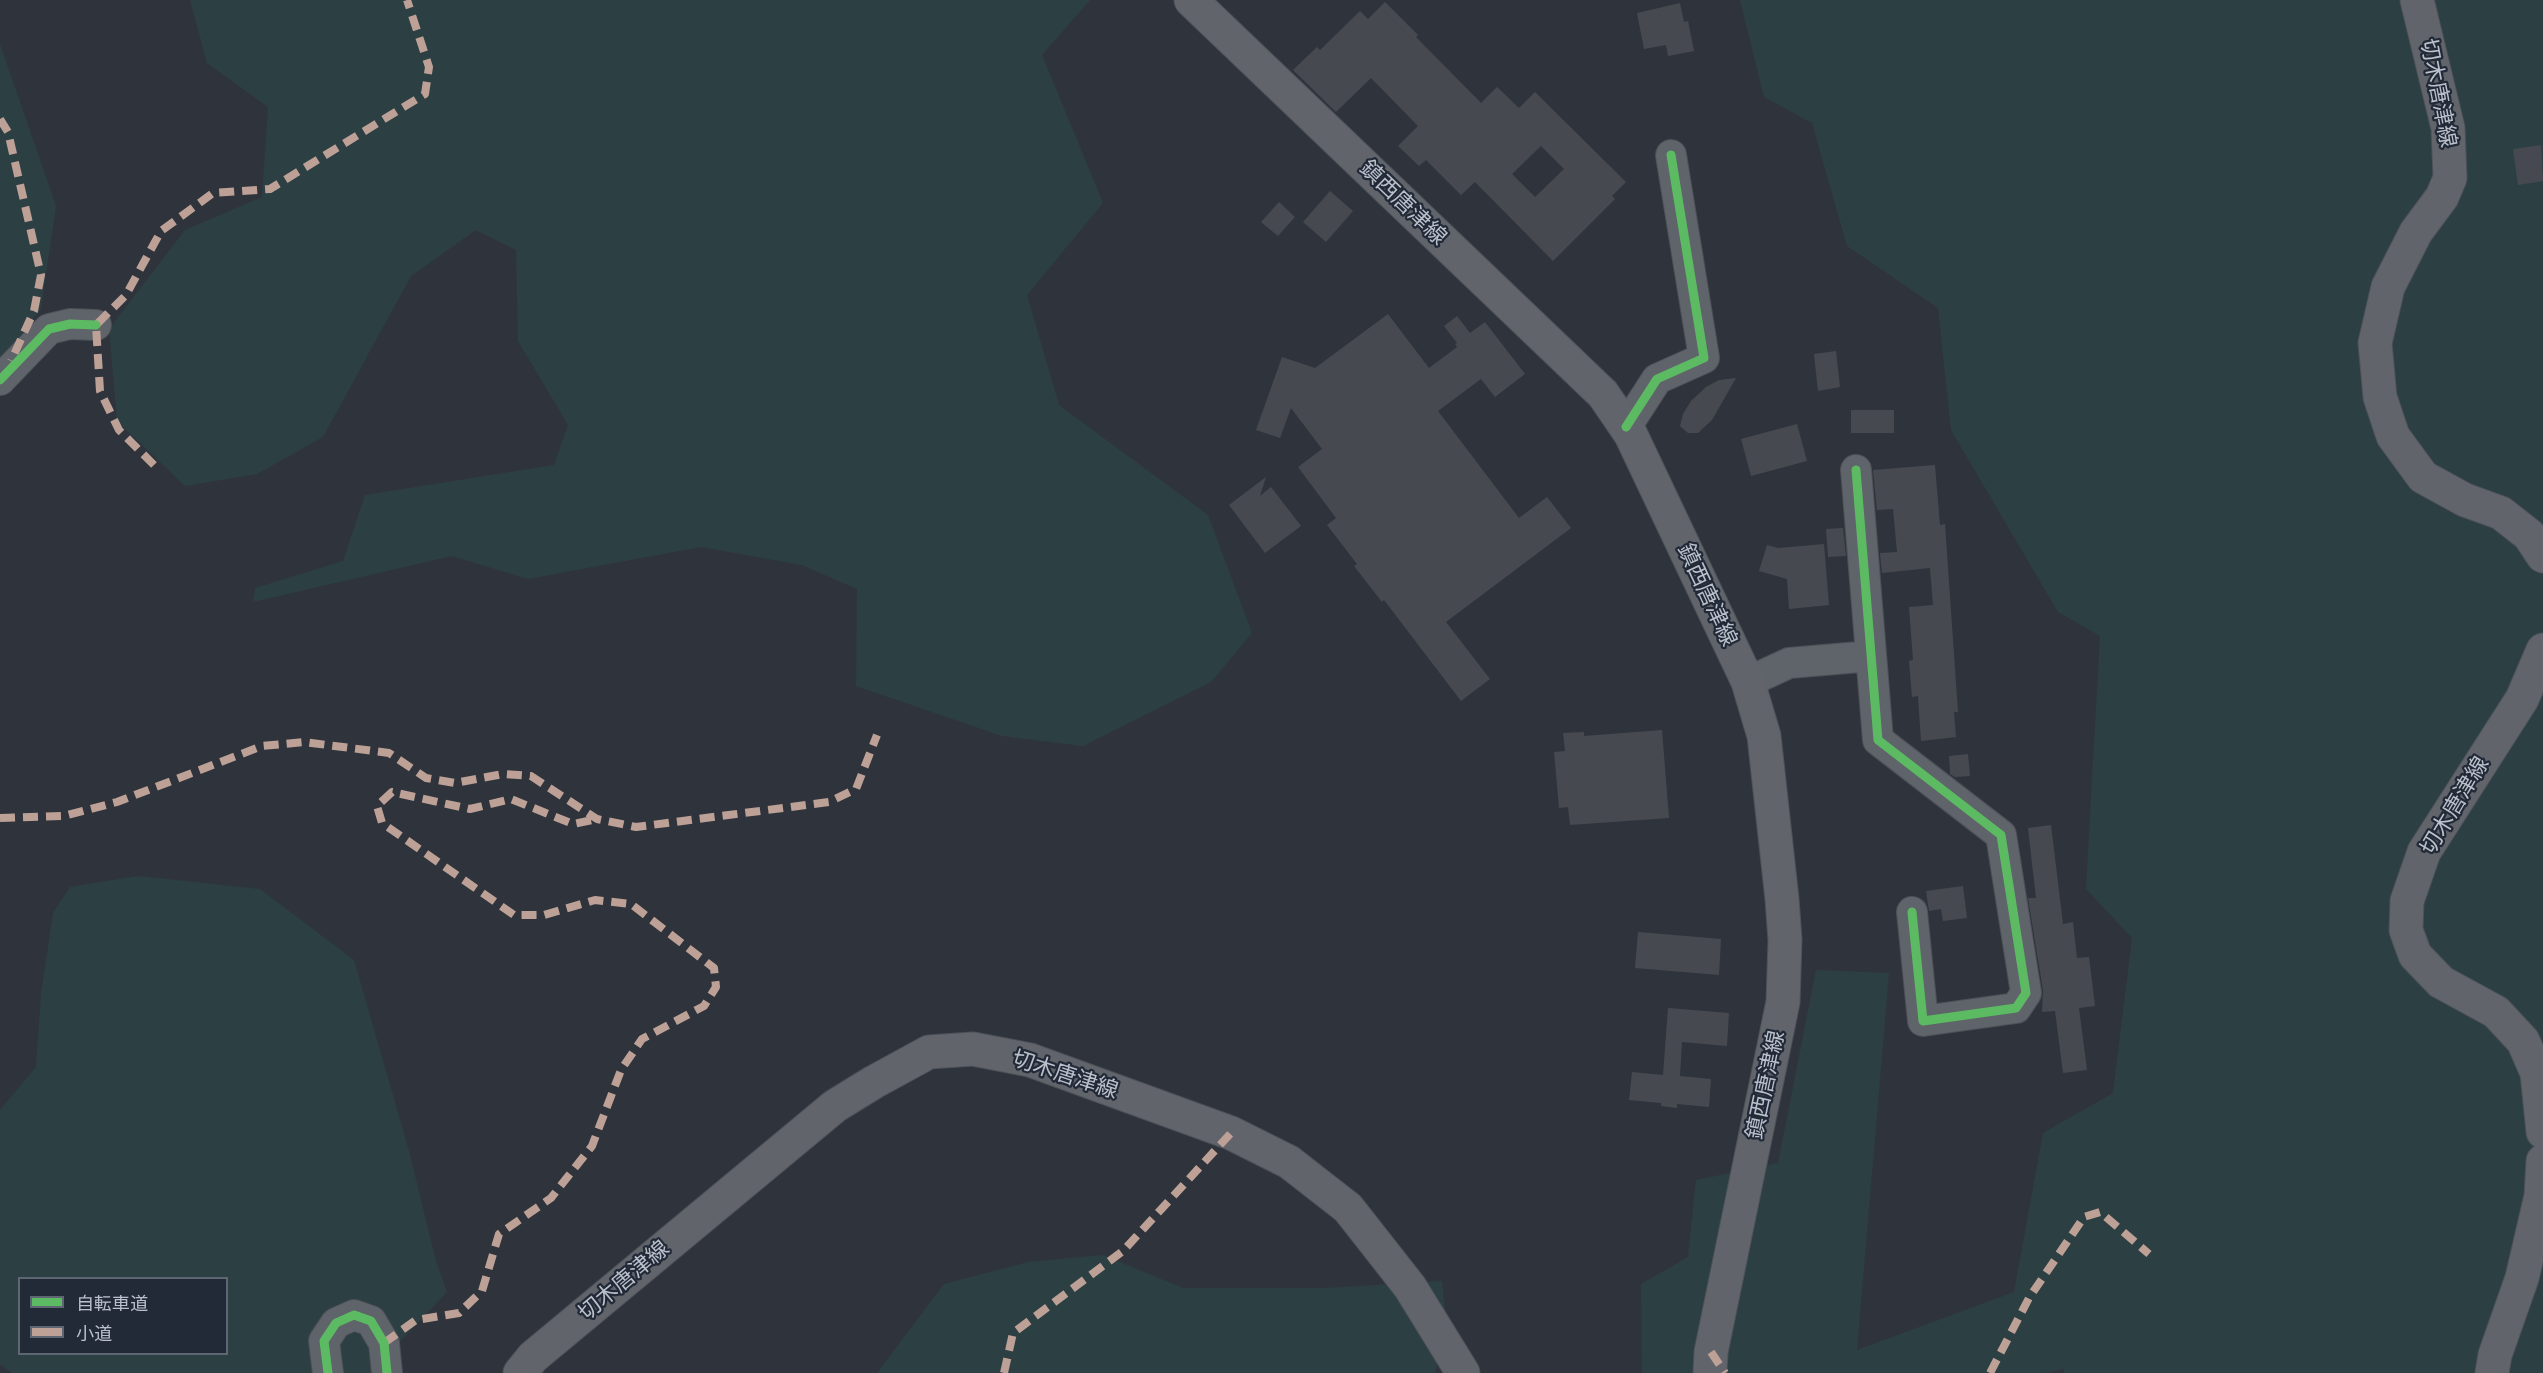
<!DOCTYPE html>
<meta charset="utf-8">
<style>
body{margin:0}
#map{position:relative;width:2543px;height:1373px;overflow:hidden;background:#2f343c;font-family:Mulish,"Noto Sans JP",sans-serif}
canvas{display:block}
.legend{position:absolute;left:18px;top:1277px;width:210px;height:78px;box-sizing:border-box;background:#222a37;border:2px solid #5f6673;margin:0;padding:8px 10px;list-style:none;font-size:18px;color:#bac0cc}
.legend li{display:flex;align-items:center;gap:12px;height:30px}
.legend b{width:30px;border:2px solid #5f6673}
</style>
<div id="map">
<canvas width="2543" height="1373"></canvas>
<ul class="legend">
<li><b style="height:8px;background:#5cba63"></b>自転車道</li>
<li><b style="height:8px;background:#bda197"></b>小道</li>
</ul>
</div>
<script>
const context = document.querySelector('canvas').getContext('2d');
context.lineJoin = 'round';
function fill(path, color) { context.fillStyle = color; context.fill(path, 'evenodd'); }
const toPath = rows => new Path2D(rows.map(r => 'M' + r).join(''));
function trace(path, color, width, dash) { context.strokeStyle = color; context.lineWidth = width; context.lineCap = dash ? 'butt' : 'round'; context.setLineDash(dash || []); context.stroke(path); }
function drawText(font, color, halo, rows, align = 'center') {
  context.font = font + ' Mulish,"Noto Sans JP",sans-serif'; context.lineWidth = 4.5; context.setLineDash([]); context.textBaseline = 'middle'; context.strokeStyle = halo; context.fillStyle = color; for (const [text, x, y, turn = 0] of rows) {
    context.save(); context.translate(x, y); context.rotate((+turn || 0) * Math.PI / 180); context.textAlign = isNaN(turn) ? turn : align; if (halo) context.strokeText(text, 0, 0); context.fillText(text, 0, 0); context.restore();
  }
}
const green = toPath([
 [190,0,1090,0,1042,55,1103,203,1027,295,1059,405,1208,515,1252,633,1211,682,1083,746,1002,736,856,686,857,589,802,565,701,547,528,579,452,556,253,602,255,588,343,561,365,495,554,465,568,425,518,341,516,250,476,230,411,276,323,437,257,474,185,486,117,421,109,329,185,230,262,197,268,107,207,63],
 [1740,0,2543,0,2543,1373,2064,1373,2064,1369,2044,1373,1642,1373,1641,1284,1688,1257,1696,1180,1778,1163,1816,970,1889,973,1857,1350,2014,1292,2043,1133,2113,1093,2132,938,2086,889,2100,636,2058,612,1951,430,1938,308,1847,246,1812,123,1764,97],
 [0,44,56,206,41,309,0,363],
 [138,876,260,889,354,960,409,1151,436,1261,447,1292,370,1373,12,1373,0,1364,0,1110,36,1067,41,994,53,913,70,887],
 [20,1278,226,1278,226,1354,20,1354],
 [1103,1255,1183,1288,1326,1288,1442,1281,1447,1330,1435,1373,877,1373,944,1284,1028,1262]
]);
const building = toPath([
 [1385,2,1418,35,1416,37,1481,103,1497,87,1519,108,1535,92,1626,182,1612,196,1615,199,1553,261,1475,182,1461,195,1426,160,1419,166,1398,146,1418,126,1371,78,1336,112,1293,70,1317,47,1320,50,1360,11,1368,19],
 [1541,146,1564,169,1535,197,1512,174],
 [1680,3,1684,22,1688,21,1694,51,1668,56,1666,45,1644,49,1637,13],
 [2541,145,2543,181,2518,185,2513,149],
 [1330,191,1353,211,1326,242,1303,222],
 [1279,202,1295,217,1278,236,1261,222],
 [1388,314,1429,368,1457,347,1455,344,1457,343,1444,326,1457,316,1470,333,1485,322,1525,374,1495,397,1481,379,1438,411,1519,518,1547,497,1571,528,1446,622,1490,679,1461,701,1384,600,1382,602,1354,566,1357,564,1327,525,1336,518,1298,467,1322,449,1291,408,1280,438,1256,430,1282,357,1315,368],
 [1836,351,1840,387,1818,391,1814,354],
 [1736,378,1712,420,1698,433,1688,433,1680,426,1683,414,1691,401,1706,387,1719,380],
 [1851,410,1894,410,1894,433,1851,433],
 [1797,424,1807,461,1751,476,1741,439],
 [1935,465,1940,525,1945,524,1958,712,1954,712,1956,737,1921,741,1918,696,1912,697,1909,661,1913,660,1909,607,1933,605,1930,568,1882,573,1880,553,1897,552,1893,509,1877,510,1873,470],
 [1266,477,1260,496,1271,487,1301,526,1265,553,1229,505],
 [1843,528,1846,556,1828,557,1826,529],
 [1824,544,1829,605,1789,609,1787,579,1759,571,1767,545,1778,548],
 [1662,730,1669,818,1570,825,1568,807,1559,808,1554,752,1565,751,1563,733,1584,732,1584,736],
 [1968,754,1970,776,1955,777,1950,774,1949,756],
 [2051,825,2063,924,2073,922,2077,958,2089,957,2095,1006,2079,1008,2087,1070,2063,1073,2055,1011,2042,1012,2043,990,2028,898,2036,898,2028,828],
 [1963,886,1967,918,1943,921,1941,909,1929,911,1926,891],
 [1638,932,1721,939,1719,975,1635,968],
 [1668,1008,1729,1013,1727,1046,1682,1042,1680,1076,1711,1079,1709,1107,1677,1104,1677,1108,1661,1106,1661,1103,1629,1100,1632,1072,1663,1075]
]);
const minor = toPath([
 [0,380,49,329,70,324,96,325],
 [1626,427,1657,379,1704,358,1671,155],
 [1856,470,1878,740,2001,835,2026,993,2016,1008,1923,1021,1912,912],
 [1748,682,1789,663,1871,656],
 [328,1373,324,1341,336,1323,354,1315,371,1321,384,1343,387,1373]
]);
const major = toPath([
 [1191,0,1603,394,1631,435,1748,682,1764,736,1782,899,1785,940,1783,1002,1711,1352,1710,1373],
 [2417,0,2448,128,2450,178,2442,197,2416,232,2388,287,2375,343,2380,397,2393,436,2423,477,2465,500,2501,513,2529,535,2543,556],
 [2543,650,2522,699,2424,852,2407,901,2406,930,2415,955,2441,982,2496,1012,2523,1041,2537,1073,2543,1132],
 [520,1373,533,1357,835,1106,874,1082,929,1052,973,1049,1030,1060,1231,1133,1289,1162,1348,1208,1410,1287,1463,1373],
 [2492,1373,2495,1355,2522,1278,2541,1196,2543,1161]
]);
const quiet = toPath([
 [0,119,8,132,41,275,34,311,11,361],
 [154,465,119,430,100,391,96,325,126,295,161,231,213,193,270,189,425,94,429,67,407,0],
 [0,818,64,816,117,802,262,746,304,742,389,753,426,778,455,783,503,774,531,776,597,819,636,827,829,802,856,789,877,735],
 [384,1343,416,1320,459,1313,482,1291,499,1234,551,1198,592,1146,621,1070,642,1039,704,1006,716,987,714,968,631,904,595,900,544,915,514,915,382,823,377,806,392,792,470,809,511,799,573,824,597,819],
 [1711,1352,1725,1373],
 [1004,1373,1013,1333,1123,1251,1231,1133],
 [1990,1373,2029,1298,2084,1217,2100,1212,2149,1254]
]);
const cycleway = toPath([
 [0,380,49,329,70,324,96,325],
 [1626,427,1657,379,1704,358,1671,155],
 [1856,470,1878,740,2001,835,2026,993,2016,1008,1923,1021,1912,912],
 [328,1373,324,1341,336,1323,354,1315,371,1321,384,1343,387,1373]
]);
const streetNames = [
 ["切木唐津線",2438,93,79],
 ["鎮西唐津線",1403,203,44],
 ["鎮西唐津線",1707,595,65],
 ["切木唐津線",2455,806,-59],
 ["切木唐津線",1065,1075,18],
 ["鎮西唐津線",1766,1085,-78],
 ["切木唐津線",624,1281,-40]
];
fill(green, '#2c3f43');
fill(building, '#464a50');
trace(minor, '#4d5057', 32);
trace(major, '#4d5159', 35);
trace(minor, '#5f636a', 30);
trace(major, '#61656b', 33);
trace(quiet, '#bda197', 8, [15, 8]);
trace(cycleway, '#5cba63', 9);
drawText('22px', '#bac0cc', '#222a37', streetNames);
</script>
